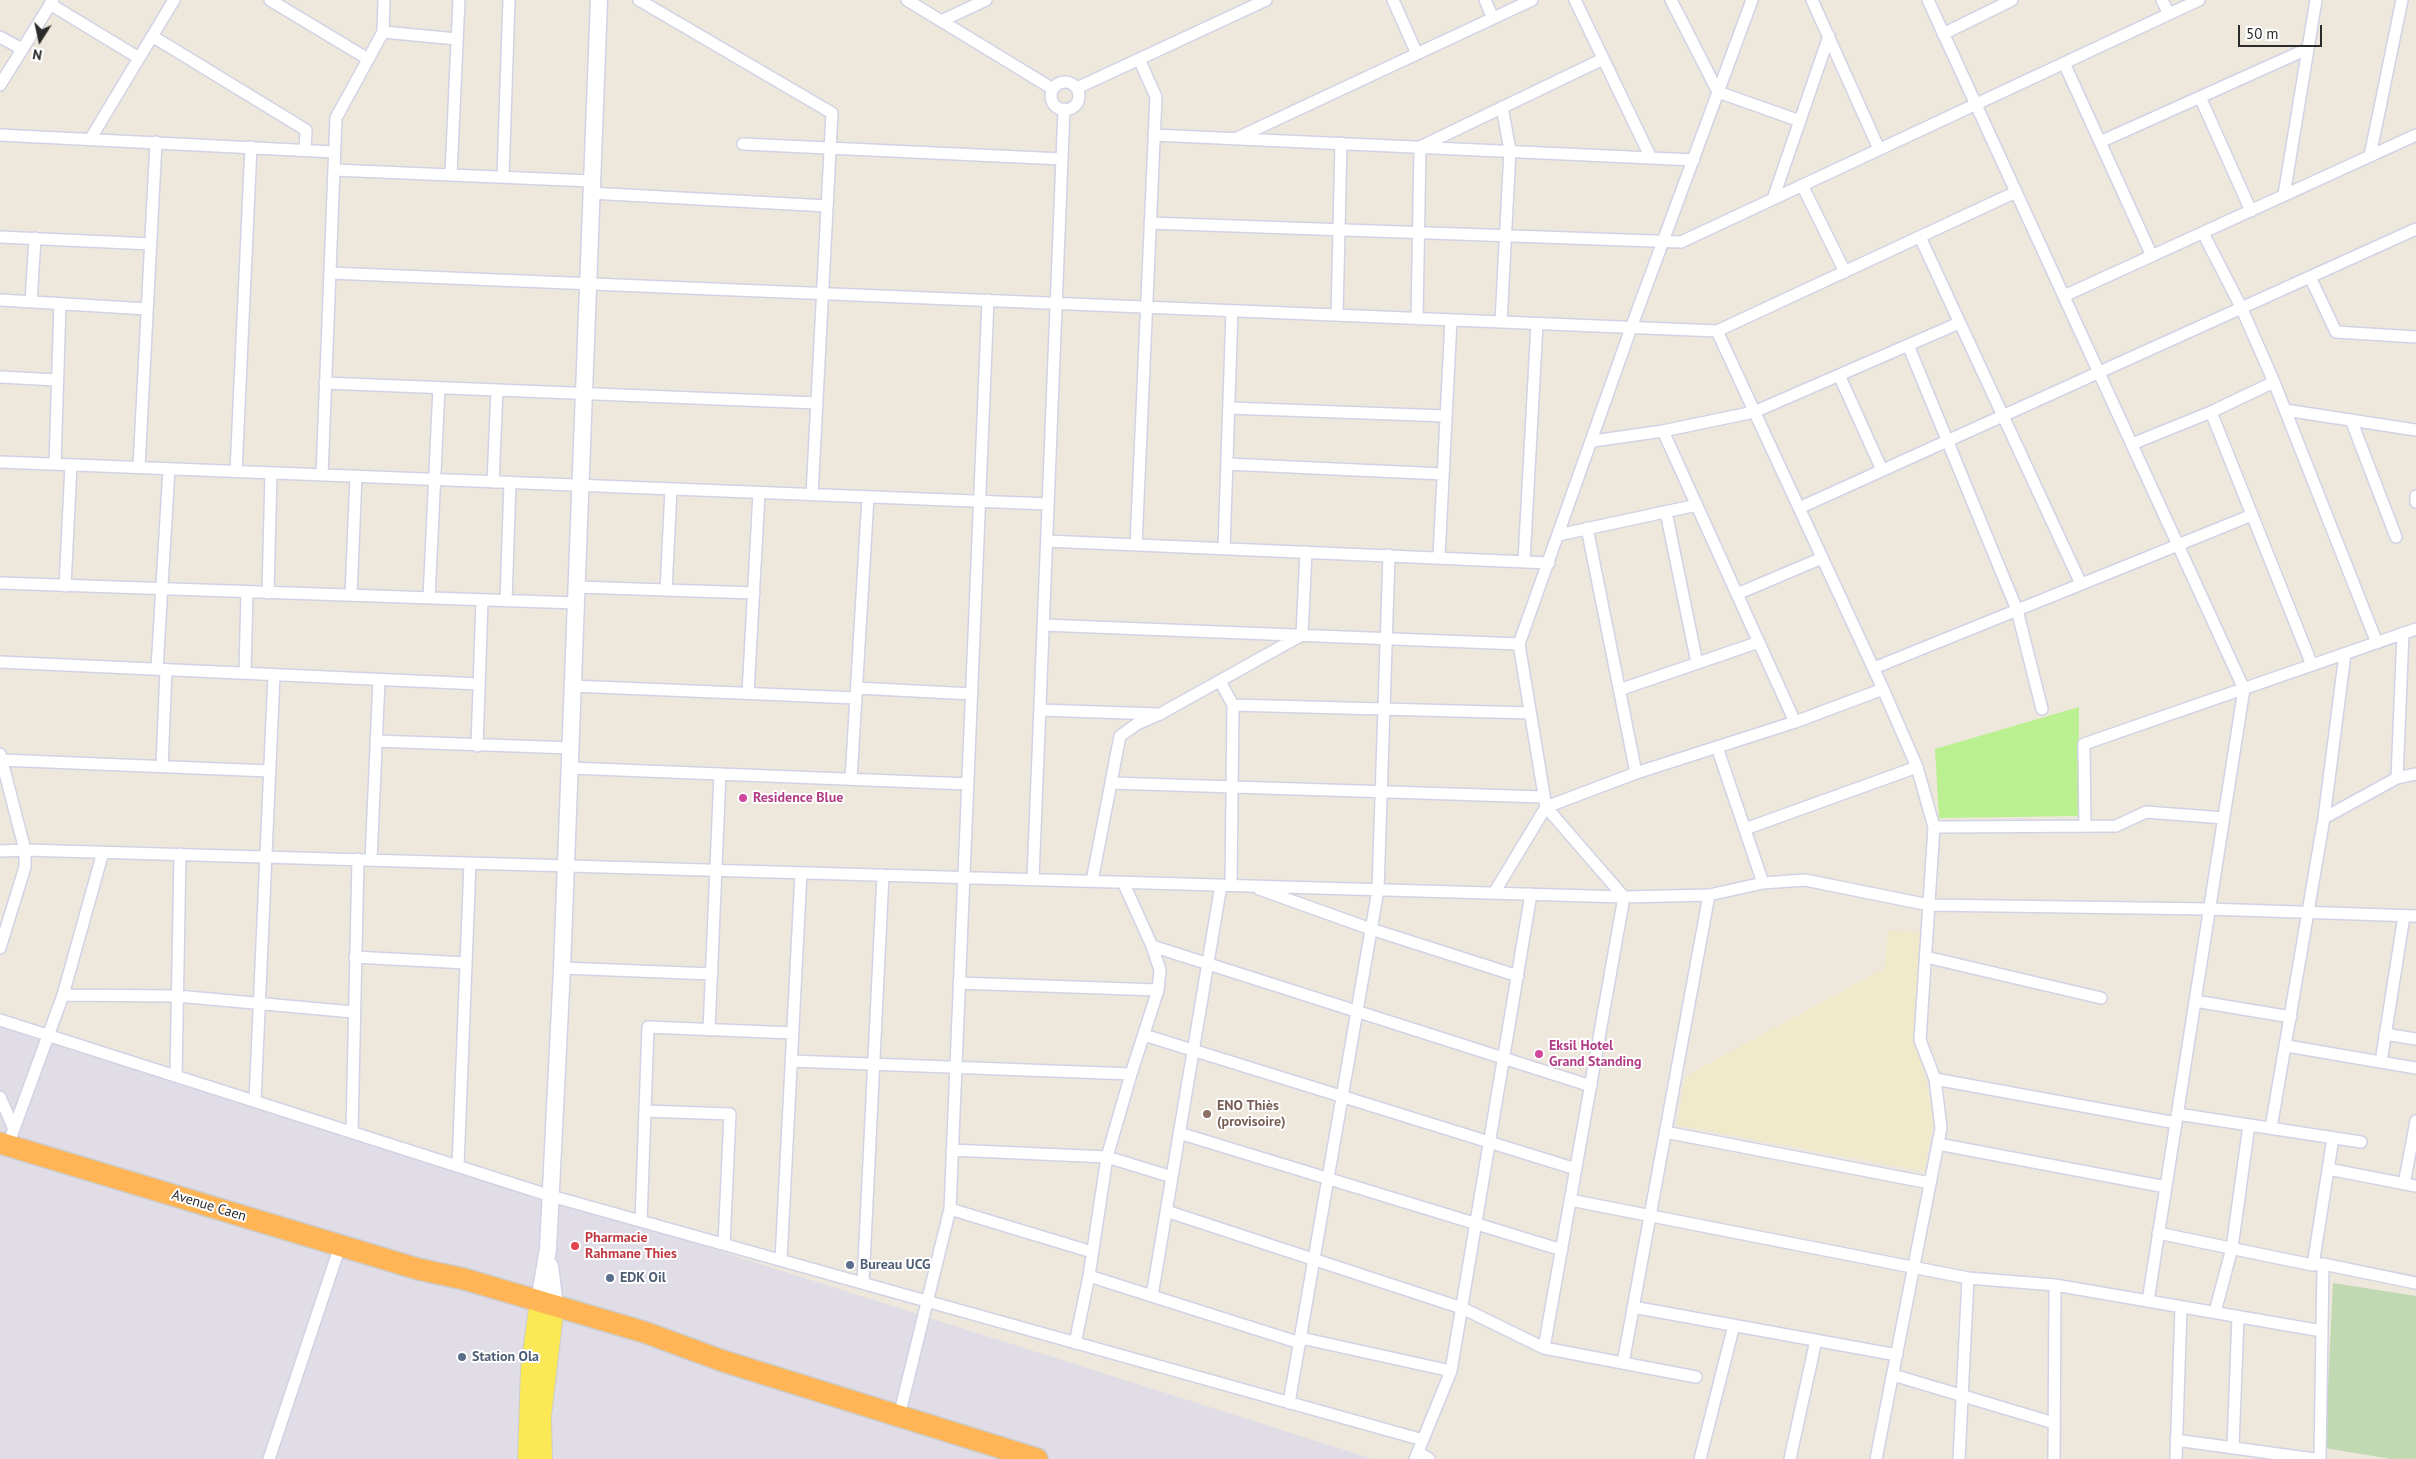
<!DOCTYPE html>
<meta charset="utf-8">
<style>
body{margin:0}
#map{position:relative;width:2416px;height:1459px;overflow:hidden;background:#eee8dc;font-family:"PT Sans",sans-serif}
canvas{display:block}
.north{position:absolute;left:15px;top:15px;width:50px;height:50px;-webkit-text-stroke:4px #fff;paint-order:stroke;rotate:190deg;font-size:14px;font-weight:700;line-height:20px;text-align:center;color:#2b2b2b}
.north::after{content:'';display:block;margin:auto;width:18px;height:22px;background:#2b2b2b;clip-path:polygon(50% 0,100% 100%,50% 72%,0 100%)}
.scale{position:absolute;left:2238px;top:25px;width:84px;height:22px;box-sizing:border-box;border:2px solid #2b2b2b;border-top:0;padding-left:6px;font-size:15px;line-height:18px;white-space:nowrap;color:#2b2b2b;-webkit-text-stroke:4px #fff;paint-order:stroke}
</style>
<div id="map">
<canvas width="2416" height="1459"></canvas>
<div class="north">N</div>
<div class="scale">50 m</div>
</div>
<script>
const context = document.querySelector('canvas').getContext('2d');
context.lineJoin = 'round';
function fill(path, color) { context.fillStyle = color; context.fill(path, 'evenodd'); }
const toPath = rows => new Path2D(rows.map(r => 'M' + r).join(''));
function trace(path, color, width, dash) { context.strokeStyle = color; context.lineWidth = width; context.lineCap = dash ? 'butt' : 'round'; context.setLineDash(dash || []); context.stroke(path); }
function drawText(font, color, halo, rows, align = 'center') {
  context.font = font + ' "PT Sans",sans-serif'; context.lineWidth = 4; context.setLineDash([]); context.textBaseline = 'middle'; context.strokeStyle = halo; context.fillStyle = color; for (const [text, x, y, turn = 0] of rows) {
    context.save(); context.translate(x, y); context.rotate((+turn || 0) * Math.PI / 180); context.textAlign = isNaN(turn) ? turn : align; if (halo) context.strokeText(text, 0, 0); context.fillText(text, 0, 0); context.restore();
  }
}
const industrial = toPath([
 [0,1022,1373,1459,0,1459]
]);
const education = toPath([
 [1888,931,1924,932,1913,1038,1920,1054,1934,1119,1924,1171,1677,1125,1686,1076,1885,968]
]);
const cemetery = toPath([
 [2333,1283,2416,1296,2416,1459,2391,1459,2325,1448]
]);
const pitch = toPath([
 [2079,707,2078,816,1939,818,1935,749]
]);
const street = toPath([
 [270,0,368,59],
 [639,0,832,113,812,495],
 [907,0,1053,89],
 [1393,0,1417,54],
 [1485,0,1493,18],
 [1575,0,1650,156],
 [1671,0,1718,92,1800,121],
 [1812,0,1879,149],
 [1928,0,2244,689,2148,1301],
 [2162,0,2169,14],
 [50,4,139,58],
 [941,21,986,0],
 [383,32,457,39],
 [1943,34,2012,0],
 [152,36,306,130,305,150],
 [0,37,22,49],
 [2064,63,2152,256],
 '1051 96a14 14 0 1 1 28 0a14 14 0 1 1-28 0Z',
 [0,85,53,0],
 [1077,88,1266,0],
 [2200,97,2251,211],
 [0,135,334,152],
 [1154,135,1694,160],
 [91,138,174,0],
 [1237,138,1532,0],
 [2100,142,2307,49],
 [743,144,1062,159],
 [2370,156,2402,0],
 [334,170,591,181],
 [451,174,459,0],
 [503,176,509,0],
 [1802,185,1845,272],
 [590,193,827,206],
 [2284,195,2316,0],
 [1773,199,1829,36],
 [1150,223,1681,242,2199,0],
 [2203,233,2241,307,2274,382,2377,643],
 [0,237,151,244],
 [1920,237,2081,584],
 [330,273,1717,331,2016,192],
 [2310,277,2336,332,2416,337],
 [2064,296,2416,135],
 [0,300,147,309],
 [31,302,35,238],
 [1337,315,1341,143],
 [1417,319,1420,147,1603,59],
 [1501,322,1510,150,1502,107],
 [1717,331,1883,689,1917,767,1934,827,1920,1040,1935,1079,1941,1128,1876,1459],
 [1908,345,2017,610,2042,709],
 [1839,375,1882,470],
 [0,377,57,380],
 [325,383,817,403],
 [1229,408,1446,416],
 [2285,410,2416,430],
 [2211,412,2312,665],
 [2351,420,2396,537],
 [1663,431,1795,722],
 [1593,441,1663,431,1754,412,1959,323],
 [2132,444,2211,412,2274,382],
 [0,462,1048,504],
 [55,464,60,304],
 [1227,464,1443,474],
 [139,467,156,142],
 [236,471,251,147],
 [322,475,336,118,383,32,384,0],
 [493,482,497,390],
 [2416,496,2416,502],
 [1799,508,2416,229],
 [1666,512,1697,663],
 [1587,528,1636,773],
 [1558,535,1697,505],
 [1047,541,1549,563],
 [1136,545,1156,97,1139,59],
 [1224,548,1232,311],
 [1439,557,1451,320],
 [1524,561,1537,324],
 [0,583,576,603],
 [65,586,71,465],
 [577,587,754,593],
 [666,590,671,489],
 [268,593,271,473],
 [1737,594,1822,558],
 [351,595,356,476],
 [429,598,439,388],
 [506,601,510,482],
 [1043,625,1519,644],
 [0,662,479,684],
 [1874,668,2252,515],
 [157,669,169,469],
 [245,673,247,592],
 [1220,681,1233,705,1231,885],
 [573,686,856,698],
 [857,688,972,694],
 [1619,690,1759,642],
 [748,693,759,493],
 [1233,705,1530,713],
 [1040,710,1156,714],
 [376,741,571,748],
 [477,746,482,600],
 [1717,747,1763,883],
 [0,754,25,850,25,867,0,948],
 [1,760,269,771],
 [162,767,166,670],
 [570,768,968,784],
 [2397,778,2403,633],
 [851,779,868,497],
 [1111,783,1544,797],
 [2324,818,2397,778,2416,774],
 [2085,826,2084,744,2416,629],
 [1934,827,2116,826,2146,812,2224,818],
 [1745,829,1917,767],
 [0,851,25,850,1624,897,1709,895,1763,883,1805,880,1929,905,2209,909,2416,916],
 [371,860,379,680],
 [1033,879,1064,109],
 [1092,881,1120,736,1137,724,1160,714,1302,635,1306,552],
 [1259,889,1371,929,1518,976],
 [1494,893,1546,807,1636,773,1795,722,1883,689],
 [1624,897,1546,807,1519,644,1631,328,1752,0],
 [1152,946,1591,1086],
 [355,957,466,963],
 [1926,957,2101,998],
 [562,968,712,974],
 [959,983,1158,990],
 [63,995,177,996,353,1012],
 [2195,1001,2291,1017],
 [0,1020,551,1196,1423,1440],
 [709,1030,720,774],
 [2385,1034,2416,1039],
 [1144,1035,1576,1169],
 [2287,1046,2416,1068],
 [791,1061,1131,1074],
 [2381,1062,2404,916],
 [176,1076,180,854],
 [1935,1079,2176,1123],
 [0,1097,14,1129],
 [255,1101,274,675],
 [645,1111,730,1114,724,1244],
 [2177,1114,2361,1142],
 [2271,1128,2324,818,2345,654],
 [352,1132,358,859],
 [1665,1132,1930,1183],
 [1179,1133,1562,1250],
 [1938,1144,2166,1187],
 [8,1145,63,995,103,852],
 [952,1150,1107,1157,1172,1177],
 [458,1166,470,863],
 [2328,1169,2416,1186],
 [2404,1184,2416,1121],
 [1570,1200,1968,1278,2055,1285,2322,1331],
 [950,1209,1092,1252],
 [1166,1211,1462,1308,1544,1348,1696,1377],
 [641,1221,648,1027,793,1033],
 [2158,1233,2283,1259,2313,1265,2323,1264,2416,1283],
 [781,1260,801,873],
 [2313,1265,2333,1138],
 [1089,1276,1300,1343],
 [863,1283,883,875],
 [1152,1296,1221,885],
 [1633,1307,1897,1355],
 [2215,1312,2232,1248,2249,1125],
 [1301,1338,1451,1371],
 [1075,1343,1089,1276,1107,1157,1131,1074,1158,990,1160,970,1152,946,1123,882],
 [1544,1348,1624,897],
 [1623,1363,1709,895],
 [1893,1375,2054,1423],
 [1289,1403,1378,890,1389,555],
 [899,1416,950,1209,988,300],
 [2176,1440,2314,1459],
 [2233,1447,2238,1317],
 [1418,1452,1429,1459],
 [269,1459,340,1246],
 [1415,1459,1451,1371,1531,894],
 [1700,1459,1734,1325],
 [1790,1459,1816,1340],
 [1959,1459,1968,1278],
 [2054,1459,2055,1285],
 [2176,1459,2181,1307],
 [2320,1459,2323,1264]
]);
const secondary = toPath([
 [550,1266,555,1306],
 [539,1301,548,1249,562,968,599,0]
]);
const primary = toPath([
 [527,1459,530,1367,539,1301],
 [543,1459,542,1416,555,1306]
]);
const highway = toPath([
 [0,1143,418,1269,464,1279,644,1332,723,1361,1037,1459]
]);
const markers = [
 [743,798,5,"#d1479c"],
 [1539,1054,5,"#d1479c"],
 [1207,1114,5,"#8d6e63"],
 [575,1246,5,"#e0444e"],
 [850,1265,5,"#5c6f8a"],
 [610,1278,5,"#5c6f8a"],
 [462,1357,5,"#5c6f8a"]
];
const hotelNames = [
 ["Residence Blue",753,798],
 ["Eksil Hotel",1549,1046],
 ["Grand Standing",1549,1062]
];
const educationNames = [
 ["ENO Thiès",1217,1106],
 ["(provisoire)",1217,1122]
];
const streetNames = [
 ["Avenue Caen",209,1206,17]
];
const healthNames = [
 ["Pharmacie",585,1238],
 ["Rahmane Thies",585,1254]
];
const serviceNames = [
 ["Bureau UCG",860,1265],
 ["EDK Oil",620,1278],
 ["Station Ola",472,1357]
];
fill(industrial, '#e0dde6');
fill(education, '#f0e9ca');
fill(cemetery, '#c0d9b2');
fill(pitch, '#baf090');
trace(street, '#d1d2e5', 14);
trace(secondary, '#d1d2e5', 19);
trace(primary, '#ccc', 20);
trace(highway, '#ccc', 24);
trace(street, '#fff', 11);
trace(secondary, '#fff', 16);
trace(primary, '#fae955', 18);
trace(highway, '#ffb555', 21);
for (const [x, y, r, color] of markers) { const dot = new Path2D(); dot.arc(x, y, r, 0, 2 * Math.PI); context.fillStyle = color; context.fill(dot); trace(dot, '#fff', 2); }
drawText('bold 14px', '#b23c85', '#fff', hotelNames, 'left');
drawText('bold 14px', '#785e54', '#fff', educationNames, 'left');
drawText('14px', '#2b2b2b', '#fff', streetNames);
drawText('bold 14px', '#be3a42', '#fff', healthNames, 'left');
drawText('bold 14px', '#4e5e75', '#fff', serviceNames, 'left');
</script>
